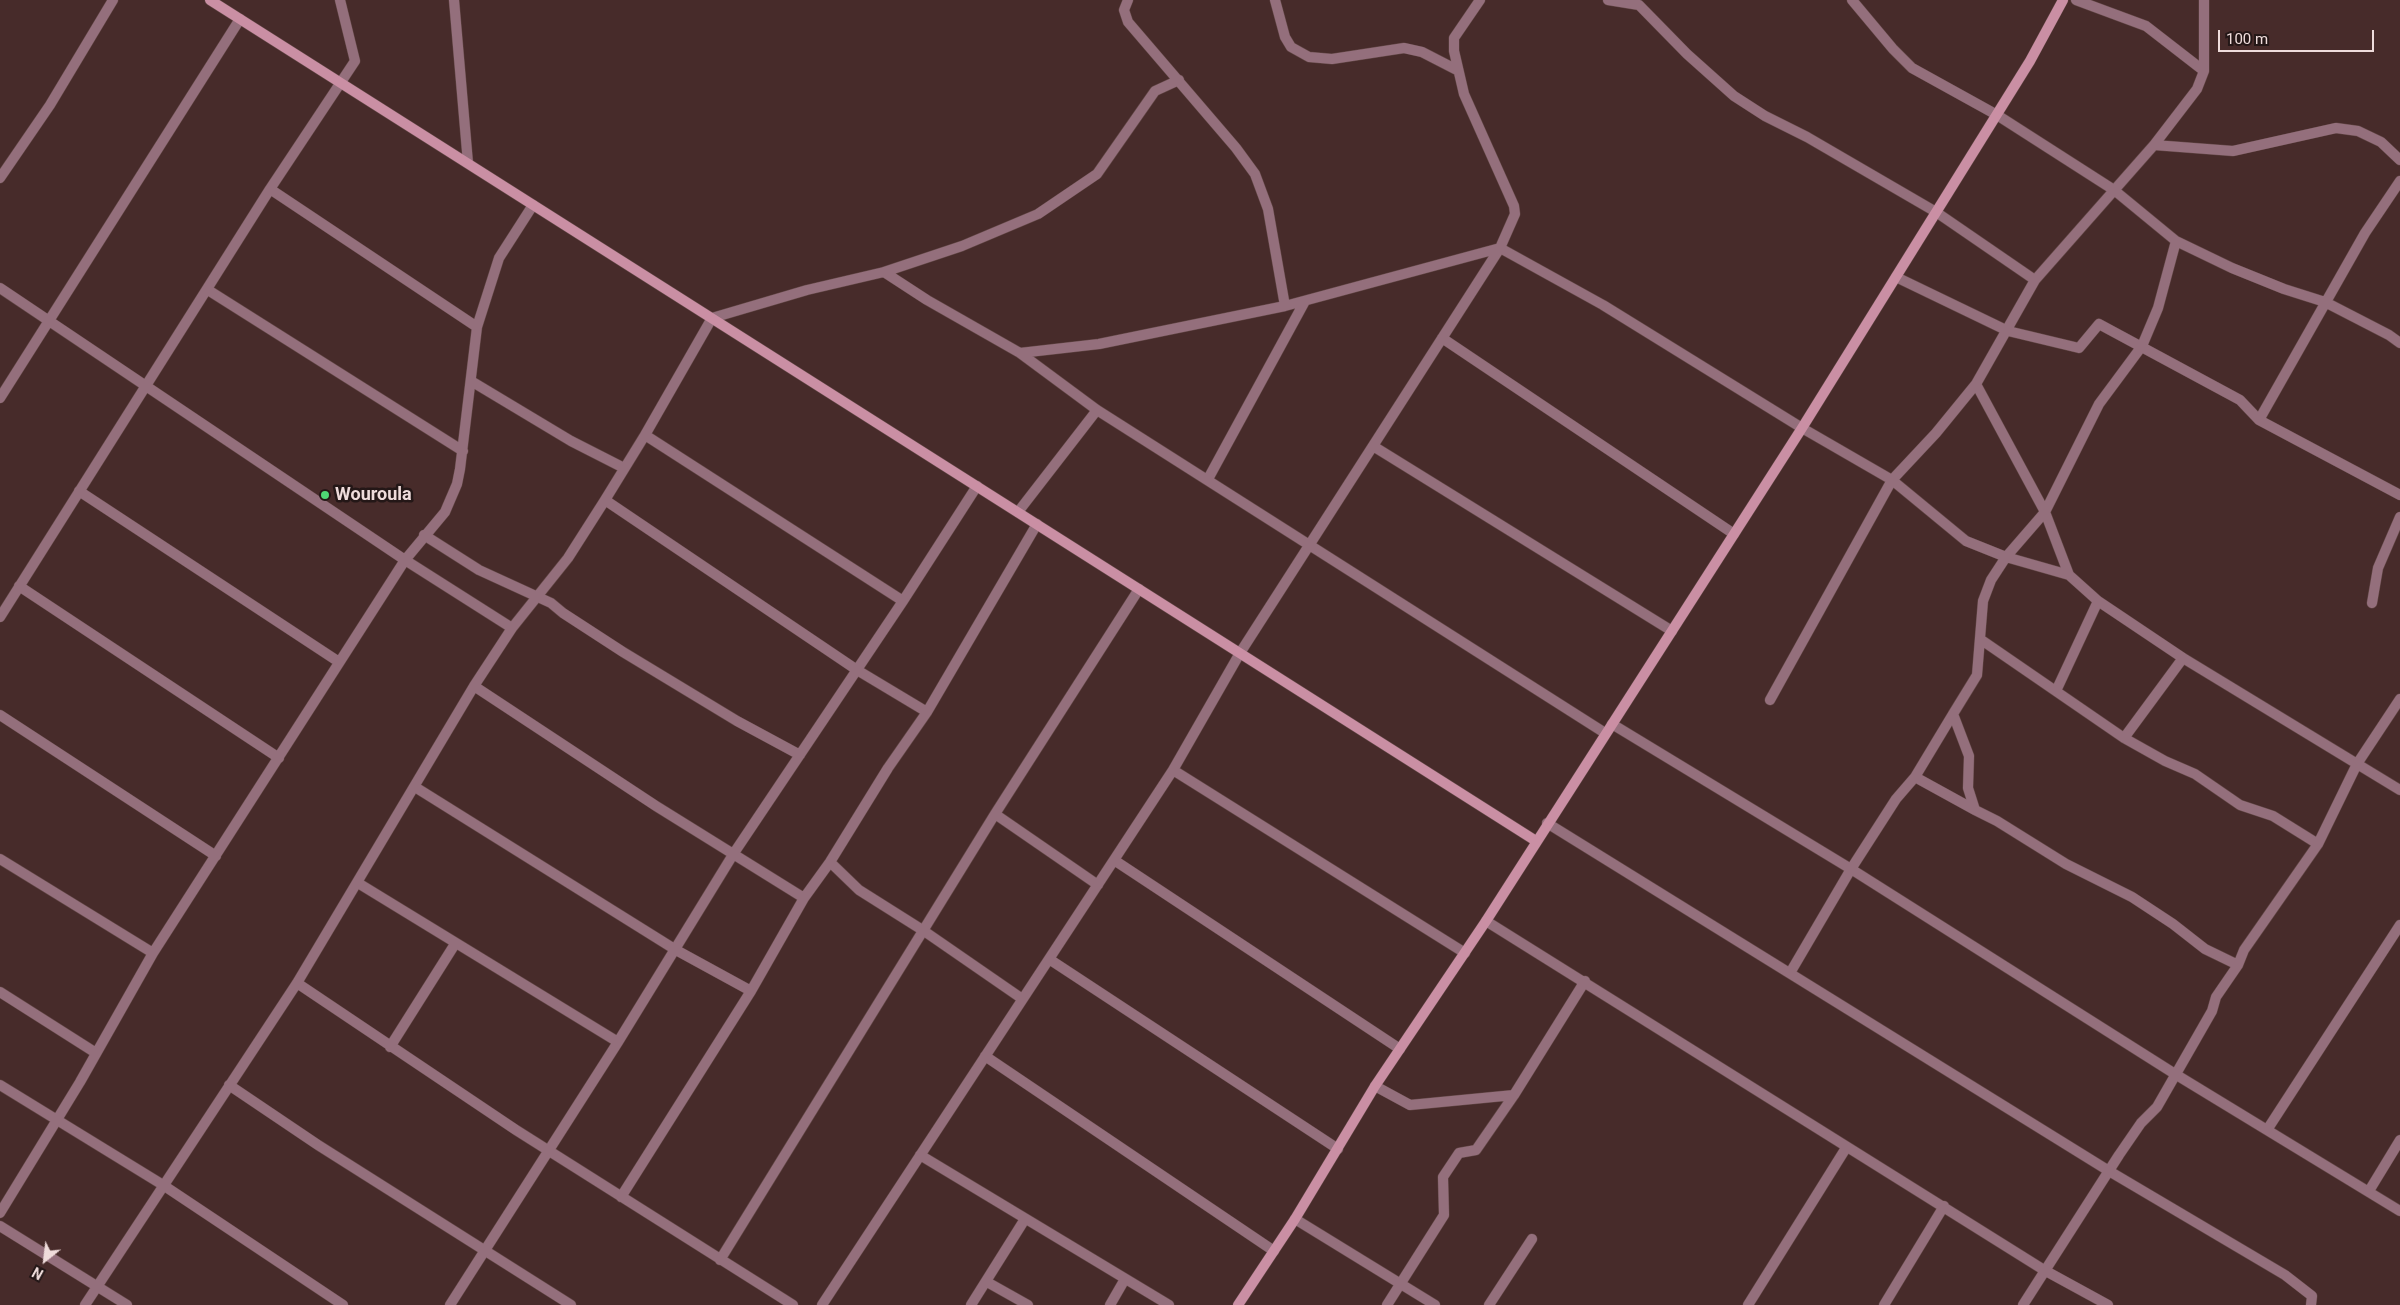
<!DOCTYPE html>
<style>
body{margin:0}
#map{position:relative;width:2400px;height:1305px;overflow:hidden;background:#472b2a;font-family:Roboto,sans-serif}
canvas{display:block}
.north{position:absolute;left:20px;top:1235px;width:50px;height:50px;-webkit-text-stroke:4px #241717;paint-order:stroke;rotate:209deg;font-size:14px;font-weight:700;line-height:20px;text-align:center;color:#efdcdb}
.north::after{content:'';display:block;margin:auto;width:18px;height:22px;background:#efdcdb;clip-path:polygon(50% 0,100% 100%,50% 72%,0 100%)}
.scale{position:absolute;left:2218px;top:30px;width:156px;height:22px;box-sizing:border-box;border:2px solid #efdcdb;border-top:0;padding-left:6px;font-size:15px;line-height:18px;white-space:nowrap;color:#efdcdb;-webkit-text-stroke:4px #241717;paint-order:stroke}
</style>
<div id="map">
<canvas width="2400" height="1305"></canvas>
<div class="north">N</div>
<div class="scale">100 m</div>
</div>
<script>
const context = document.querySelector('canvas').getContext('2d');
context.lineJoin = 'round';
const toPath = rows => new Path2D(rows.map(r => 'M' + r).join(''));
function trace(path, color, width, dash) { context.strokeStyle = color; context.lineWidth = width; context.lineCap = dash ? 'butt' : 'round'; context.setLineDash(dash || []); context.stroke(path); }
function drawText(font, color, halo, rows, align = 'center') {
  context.font = font + ' Roboto,sans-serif'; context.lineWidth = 5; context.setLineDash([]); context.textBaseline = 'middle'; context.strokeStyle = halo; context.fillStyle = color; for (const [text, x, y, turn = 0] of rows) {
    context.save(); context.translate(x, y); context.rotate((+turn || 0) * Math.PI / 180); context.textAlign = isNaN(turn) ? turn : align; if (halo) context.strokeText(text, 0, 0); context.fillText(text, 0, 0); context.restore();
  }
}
const street = toPath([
 [454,0,468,163],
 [1128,0,1124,10,1128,22,1236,148,1255,174,1268,209,1285,306],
 [1275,0,1285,37,1291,47,1309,57,1332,59,1404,48,1422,52,1457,70],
 [1608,0,1639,5,1687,54,1734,96,1765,116,1807,137,1936,212,2035,280],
 [1852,0,1893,49,1912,68,1997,115,2114,190,2176,241,2232,268,2284,289,2325,302,2389,335,2400,343],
 [2076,0,2146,26,2204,71],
 [2154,145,2233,151,2336,128,2358,131,2381,142,2400,160],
 [0,178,50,105,113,0],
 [270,189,477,327],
 [2176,241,2158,308,2142,346,2099,404,2045,512,2006,557,1991,580,1983,601,1977,675,1953,714,1969,756,1968,788,1975,810,1997,821,2066,864,2132,897,2173,924,2205,949,2238,965],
 [884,272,962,246,1038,214,1097,174,1155,91,1179,80],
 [1896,277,2008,331,2079,348,2099,324,2240,400,2259,420,2400,495],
 [0,288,405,560,512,628],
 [208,290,463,451],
 [1442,338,1734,534],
 [1020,353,1099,344,1285,306,1500,248,1603,305,1802,428,1892,480,1966,541,2006,557,2069,575,2098,601,2183,658,2400,790],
 [471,381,571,441,624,468],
 [1976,384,2045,512,2069,575],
 [0,398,240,19],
 [2259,420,2365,233,2400,181],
 [645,435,903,601],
 [1373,446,1672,631],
 [1208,479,1305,301],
 [79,491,339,662],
 [605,500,857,670,927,712],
 [1018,512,1097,410],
 [424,535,479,570,551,603,563,613,623,652,737,721,800,755],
 [19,586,279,758],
 [2372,603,2378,568,2400,517],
 [0,617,270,189,355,61,340,0],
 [1980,639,2124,738,2165,761,2195,774,2240,805,2273,816,2318,844],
 [474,686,656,806,804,898],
 [2056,691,2098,601],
 [1770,700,1892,480,1936,433,1976,384,2035,280,2154,145,2197,89,2204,71,2204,0],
 [0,715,216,856],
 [1612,724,1851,869,2175,1074,2400,1211],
 [2124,738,2183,658],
 [1173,770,1465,953],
 [1915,777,1975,810],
 [415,787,676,950,751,991],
 [995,814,1098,885],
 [1547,823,2109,1171,2285,1275,2312,1296,2311,1305],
 [0,859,153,953],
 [1114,860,1400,1049],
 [830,862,859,890,924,931,1021,998],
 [358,883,618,1042],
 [1486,921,2044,1270,2108,1305],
 [1049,959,1338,1149],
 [1790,973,1851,869,1896,799,1915,777,1953,714],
 [297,983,516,1130,793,1305],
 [0,992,96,1053],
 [390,1047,455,944],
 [985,1056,1274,1251],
 [0,1085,163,1185,343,1305],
 [229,1085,318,1145,571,1305],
 [1375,1086,1410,1105,1514,1095,1585,981],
 [2267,1130,2400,925],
 [920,1155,1169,1305],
 [2369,1191,2400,1140],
 [621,1197,751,991,804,898,830,862,888,768,927,712,1037,524],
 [0,1213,80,1082,153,953,405,560,445,512,457,484,460,469,477,327,499,258,533,205],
 [1295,1219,1435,1305],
 [0,1226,127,1305],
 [720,1260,995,814,1139,589],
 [987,1282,1028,1305],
 [85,1305,297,983,474,686,512,628,568,558,605,500,645,435,712,318,807,290,884,272,927,300,1020,353,1097,410,1605,733],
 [450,1305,618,1042,734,853,903,601,977,486],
 [822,1305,1173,770,1240,653,1500,248,1515,214,1514,206,1464,94,1454,51,1454,38,1480,0],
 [971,1305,1025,1219],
 [1110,1305,1125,1279],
 [1387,1305,1444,1215,1443,1177,1459,1153,1476,1150,1514,1095],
 [1489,1305,1532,1239],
 [1748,1305,1846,1148],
 [1884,1305,1944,1206],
 [2023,1305,2119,1155,2141,1123,2157,1107,2212,1011,2216,997,2238,965,2244,950,2318,844,2357,764,2400,699]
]);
const secondary = toPath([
 [210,0,1536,841],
 [1238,1305,1295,1219,1375,1086,1486,921,1802,428,2030,61,2063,0]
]);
const markers = [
 [325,495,5,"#4ed675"]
];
const poiNames = [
 ["Wouroula",335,495]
];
trace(street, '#624746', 11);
trace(secondary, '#624746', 11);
trace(street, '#946f7c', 10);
trace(secondary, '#ca8fa4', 10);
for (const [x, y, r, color] of markers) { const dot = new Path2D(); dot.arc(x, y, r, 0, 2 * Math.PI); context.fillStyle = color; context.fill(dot); trace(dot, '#241717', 2); }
drawText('bold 18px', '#efdcdb', '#241717', poiNames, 'left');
</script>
